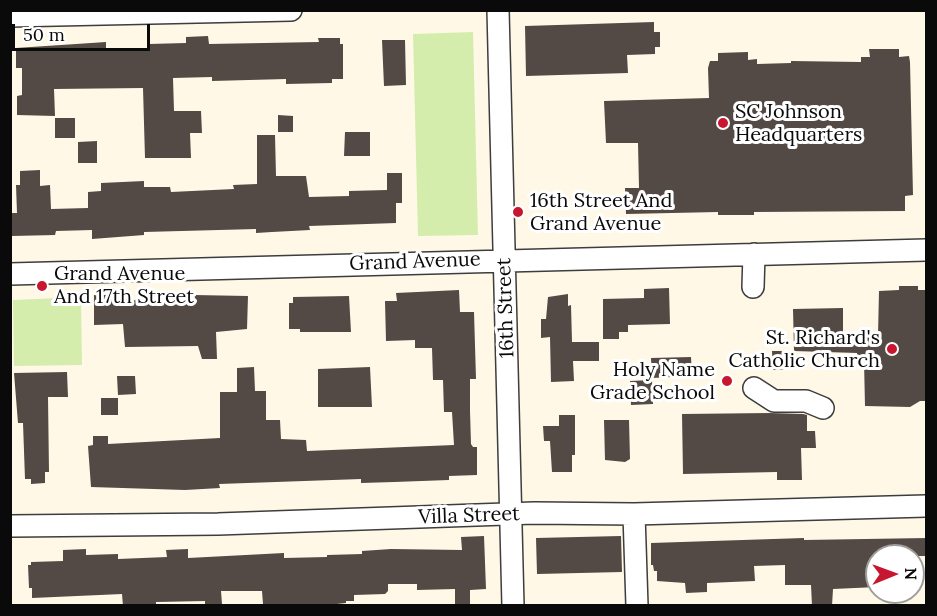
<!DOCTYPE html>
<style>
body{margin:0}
#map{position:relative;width:937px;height:616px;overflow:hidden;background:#fff8e7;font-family:Lora,serif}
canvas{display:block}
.frame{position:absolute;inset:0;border:12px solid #0a0a0a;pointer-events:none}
.north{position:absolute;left:865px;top:544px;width:60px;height:60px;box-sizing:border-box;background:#fff;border:2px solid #9d9d9d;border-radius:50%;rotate:89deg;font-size:16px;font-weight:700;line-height:24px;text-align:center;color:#0a0a0a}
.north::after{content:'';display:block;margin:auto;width:21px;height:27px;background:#c61630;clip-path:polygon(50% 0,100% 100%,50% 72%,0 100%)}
.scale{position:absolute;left:12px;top:24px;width:138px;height:27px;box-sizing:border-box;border:3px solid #0a0a0a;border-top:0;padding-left:8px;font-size:18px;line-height:21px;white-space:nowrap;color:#0a0a0a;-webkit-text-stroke:4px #fff;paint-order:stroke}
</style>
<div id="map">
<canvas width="937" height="616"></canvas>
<div class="frame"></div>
<div class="north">N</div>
<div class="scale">50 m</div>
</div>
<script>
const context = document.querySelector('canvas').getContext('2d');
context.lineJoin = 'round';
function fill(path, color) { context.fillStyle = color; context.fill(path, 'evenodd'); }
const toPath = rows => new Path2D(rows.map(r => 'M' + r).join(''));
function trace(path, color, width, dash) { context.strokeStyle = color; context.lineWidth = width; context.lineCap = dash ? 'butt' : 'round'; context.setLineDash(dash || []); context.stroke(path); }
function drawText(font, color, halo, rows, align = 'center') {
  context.font = font + ' Lora,serif'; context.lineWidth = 6; context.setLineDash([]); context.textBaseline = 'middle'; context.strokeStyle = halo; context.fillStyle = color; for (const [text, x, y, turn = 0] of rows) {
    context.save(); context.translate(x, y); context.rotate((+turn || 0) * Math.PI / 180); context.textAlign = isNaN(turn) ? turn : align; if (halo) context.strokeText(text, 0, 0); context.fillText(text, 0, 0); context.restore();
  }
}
const green = toPath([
 [473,32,478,235,418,236,413,34],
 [81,297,82,365,14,366,13,300]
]);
const building = toPath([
 [654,22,654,32,660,32,660,47,655,47,655,54,627,55,628,73,526,76,525,26],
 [208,36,209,44,319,42,318,38,340,38,340,44,343,44,343,79,332,79,332,83,286,84,286,79,212,81,212,77,173,78,174,111,201,111,202,133,190,133,191,158,145,158,143,88,54,89,55,116,17,115,17,96,22,95,22,68,16,68,16,48,106,42,106,49,149,49,149,44,186,43,186,37],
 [382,40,405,40,406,85,384,86],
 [869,49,899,49,899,57,909,56,910,62,913,195,905,196,905,211,754,212,754,215,718,215,718,212,626,214,625,188,639,188,638,143,606,143,604,101,709,98,708,68,710,61,718,61,718,53,748,52,748,60,757,59,757,64,791,63,791,61,861,62,861,57,870,57],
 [278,115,293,116,293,132,278,132],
 [55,118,75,118,75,138,55,138],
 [345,132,370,132,370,156,344,156],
 [257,135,275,135,276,176,306,176,309,197,349,196,349,191,387,190,387,173,402,173,402,203,396,203,396,223,309,226,310,230,272,232,256,233,256,229,144,232,144,235,92,239,92,230,56,231,55,235,12,236,11,213,17,213,16,185,20,185,20,171,40,170,40,186,50,185,51,209,88,208,88,192,101,191,101,183,144,181,144,187,170,187,171,192,234,189,233,185,257,184],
 [97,141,97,163,78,163,78,142],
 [899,286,918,286,918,290,927,290,927,401,920,401,910,407,865,406,864,361,857,361,857,353,794,351,793,309,843,308,843,337,878,336,879,291,899,290],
 [669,288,670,324,628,325,628,332,619,332,619,339,603,339,603,299,644,298,644,289],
 [459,290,460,312,474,312,476,379,470,379,470,411,471,444,473,447,477,447,477,475,449,476,449,480,394,482,361,483,361,479,219,484,220,488,185,490,91,487,88,446,93,445,93,436,108,436,108,444,220,438,220,392,237,392,237,368,254,367,255,391,266,391,266,420,280,420,281,439,306,440,307,451,454,445,452,412,444,412,443,380,433,380,432,348,415,348,415,340,386,341,385,301,397,301,396,293],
 [112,294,113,301,195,298,194,295,248,296,247,329,216,332,217,359,202,359,198,346,125,347,123,324,94,325,94,295],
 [568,294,568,306,571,305,572,342,599,342,599,361,573,361,574,381,551,382,550,337,541,338,541,319,546,319,548,297],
 [349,296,351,332,300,332,300,329,289,329,289,303,293,303,293,297],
 [772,351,790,351,790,369,773,370],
 [691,357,692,376,652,378,651,358],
 [370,367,372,407,318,407,318,369],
 [67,372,68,397,48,397,49,472,45,472,45,483,31,484,31,479,25,479,23,423,18,423,14,373],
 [117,376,135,376,136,394,118,395],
 [652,380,653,404,631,405,630,381],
 [101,398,118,398,118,415,101,415],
 [770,413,803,414,807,415,807,431,815,431,816,448,801,448,802,480,777,480,777,472,683,474,682,414],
 [559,415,575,415,575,455,572,455,572,472,552,472,550,441,544,441,543,426,559,426],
 [604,420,629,420,630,459,625,462,605,460],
 [484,536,486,589,470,590,470,606,455,606,455,589,417,590,417,584,388,584,388,591,385,594,354,595,354,601,346,601,346,603,318,606,263,604,262,591,221,591,222,604,205,604,205,601,156,602,156,606,123,606,122,594,32,598,32,588,29,588,28,565,31,565,31,562,63,561,63,550,86,549,86,555,118,554,118,559,167,557,166,550,188,549,188,558,284,553,284,558,327,557,327,555,362,554,362,551,391,549,462,550,461,537],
 [621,536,622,572,537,574,536,538],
 [804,538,804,540,927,538,927,556,877,556,877,587,833,589,832,606,812,606,811,585,785,585,785,565,754,566,755,581,707,583,707,592,686,593,685,583,657,581,657,571,654,571,653,565,651,565,651,543]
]);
const minor = toPath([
 [498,10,513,606],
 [10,16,291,10],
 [10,274,926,250],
 [753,287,754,254],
 [754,388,774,401,806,401,823,408],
 [634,514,637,606],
 [10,526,218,524,534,513,634,514,926,506]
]);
const markers = [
 [723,123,6,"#c61630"],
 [518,212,6,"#c61630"],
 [42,286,6,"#c61630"],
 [892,349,6,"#c61630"],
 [727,381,6,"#c61630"]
];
const poiNames = [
 ["SC Johnson",735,112],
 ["Headquarters",735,135],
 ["16th Street And",530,201],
 ["Grand Avenue",530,224],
 ["Grand Avenue",54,274],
 ["And 17th Street",54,297],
 ["St. Richard's",880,338,"right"],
 ["Catholic Church",880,361,"right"],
 ["Holy Name",715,370,"right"],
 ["Grade School",715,393,"right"]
];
const streetNames = [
 ["Grand Avenue",415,262,-2],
 ["16th Street",506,308,-92],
 ["Villa Street",469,516,-2]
];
fill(green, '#d4edad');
fill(building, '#534945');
trace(minor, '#3d3d3d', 24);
trace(minor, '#fff', 21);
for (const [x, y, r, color] of markers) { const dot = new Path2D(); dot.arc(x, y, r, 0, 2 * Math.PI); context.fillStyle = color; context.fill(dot); trace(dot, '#fff', 2); }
drawText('20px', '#0a0a0a', '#fff', poiNames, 'left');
drawText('20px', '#0a0a0a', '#fff', streetNames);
</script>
